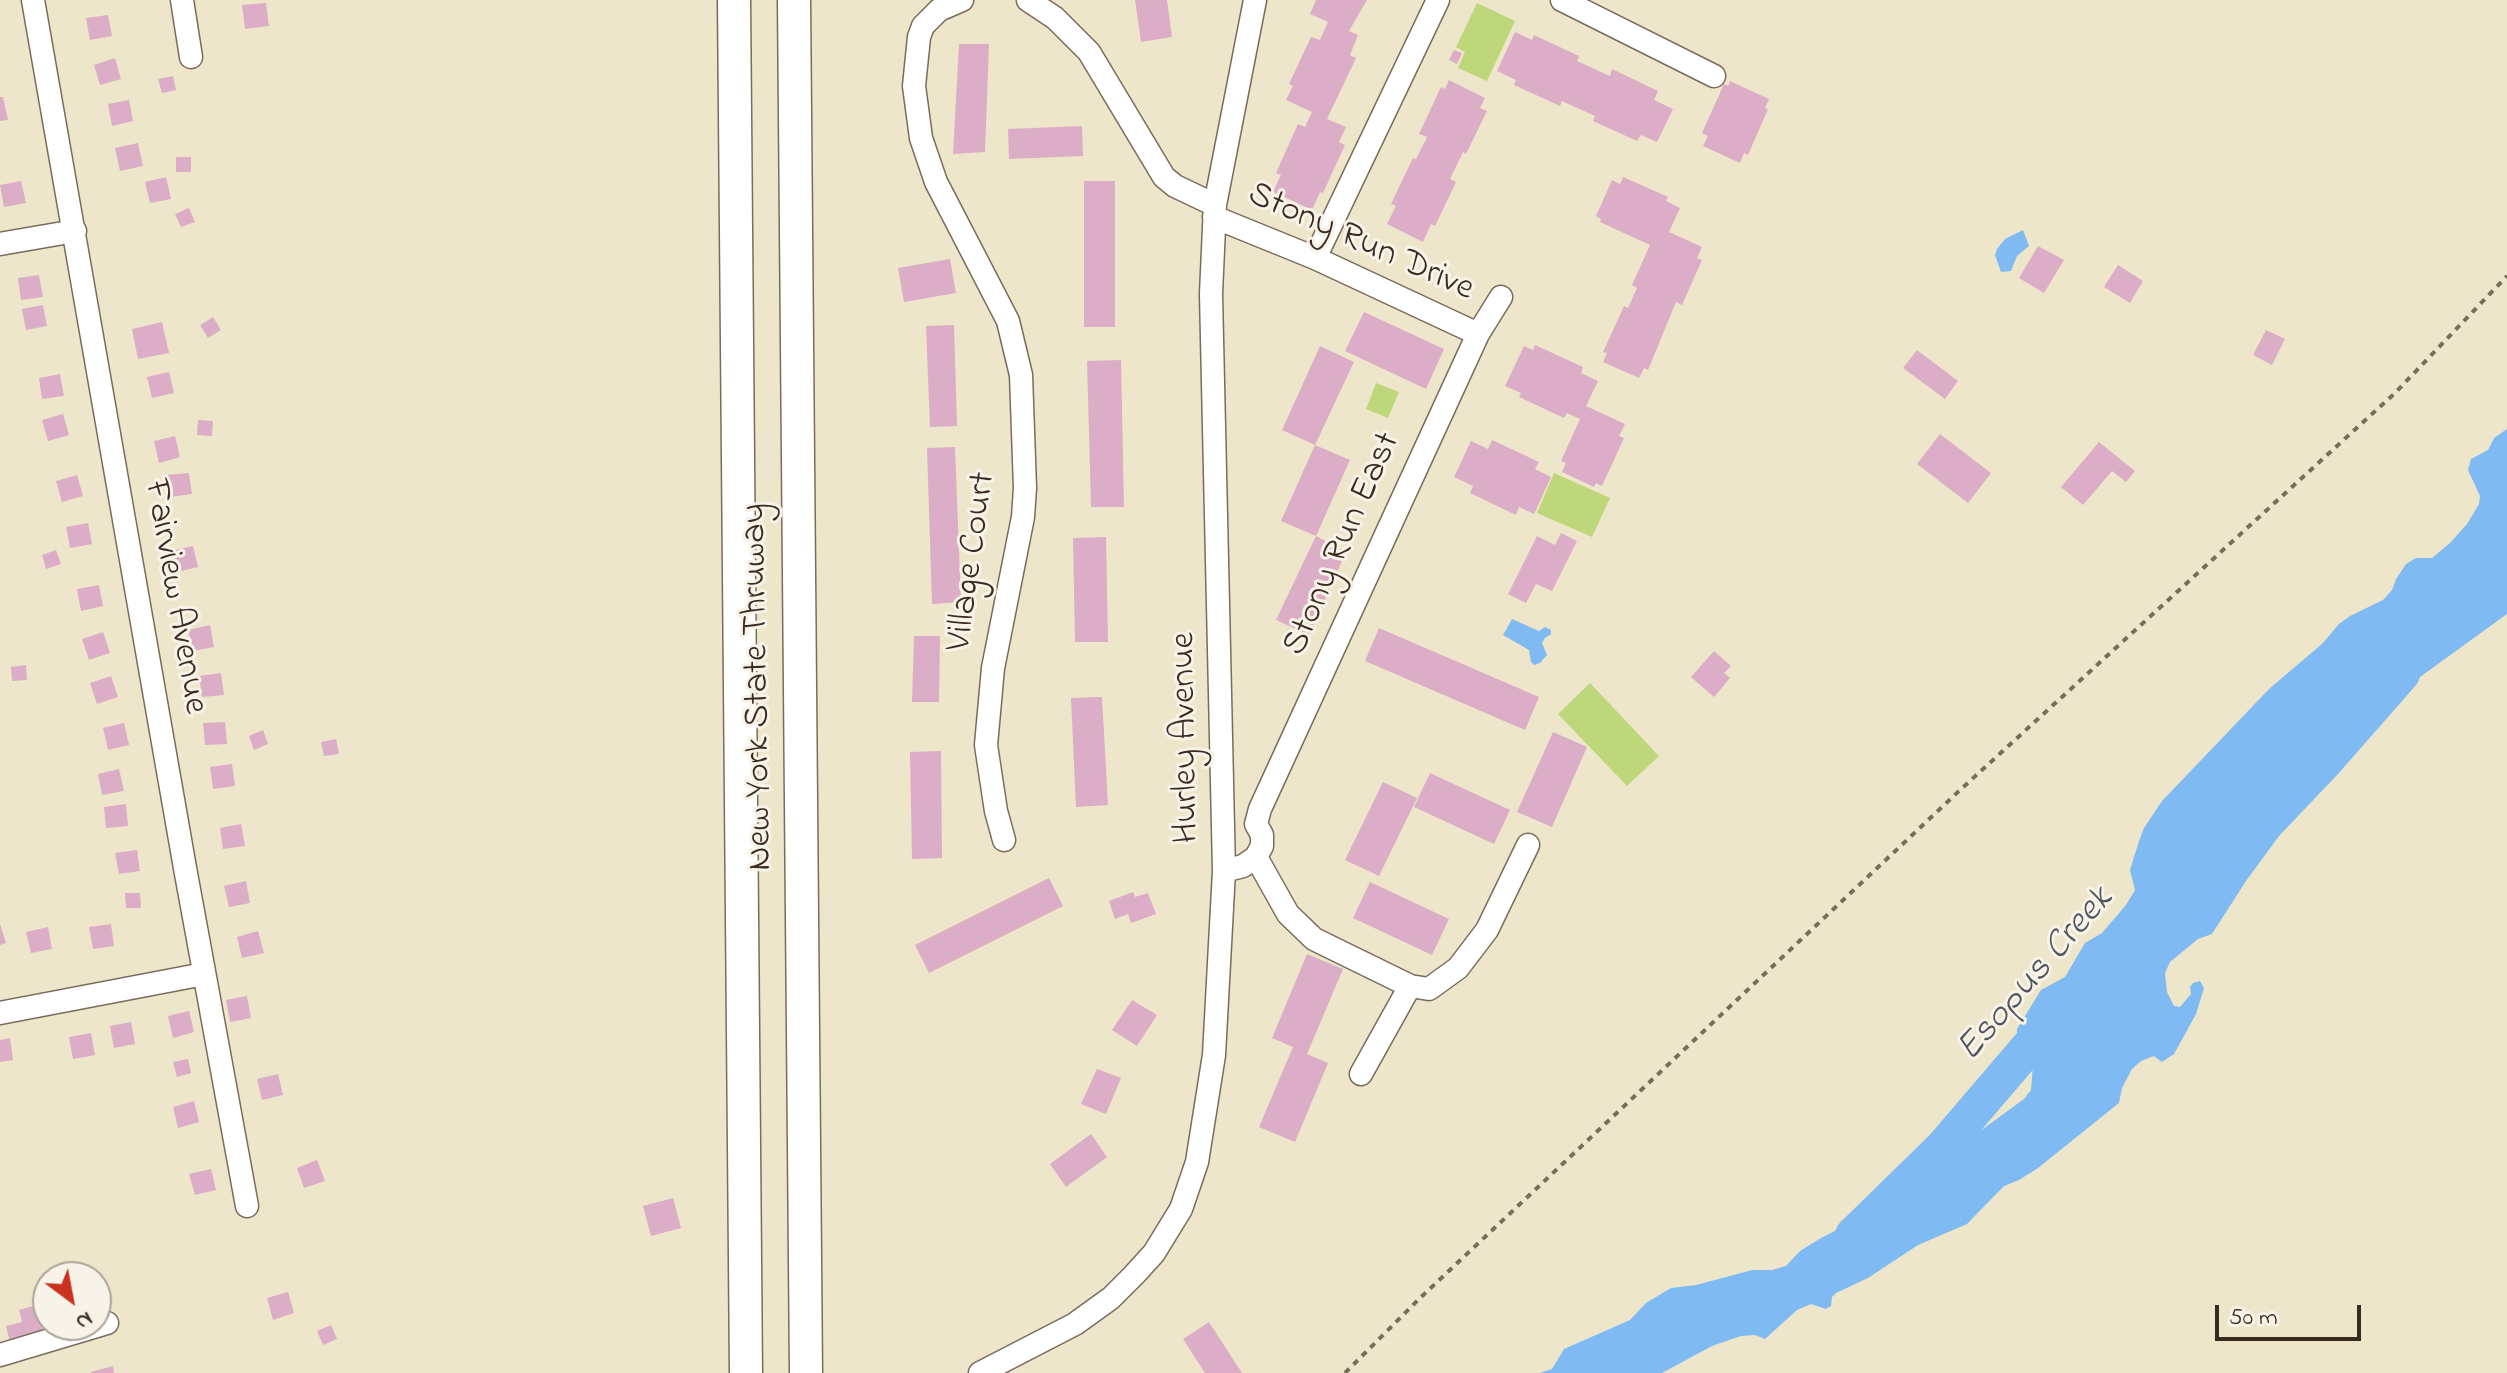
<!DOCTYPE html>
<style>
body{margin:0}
#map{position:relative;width:2507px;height:1373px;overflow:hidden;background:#eee6ca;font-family:"Indie Flower",sans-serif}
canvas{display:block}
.north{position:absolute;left:32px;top:1261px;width:80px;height:80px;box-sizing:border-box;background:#f7f3e8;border:2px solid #aca397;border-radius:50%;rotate:148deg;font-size:22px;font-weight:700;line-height:32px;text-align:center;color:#3b2a1e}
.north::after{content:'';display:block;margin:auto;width:28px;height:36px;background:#c8321e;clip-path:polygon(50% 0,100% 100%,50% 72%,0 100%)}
.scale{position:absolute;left:2215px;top:1305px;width:146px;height:36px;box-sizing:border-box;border:4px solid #3b2a1e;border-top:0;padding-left:10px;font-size:24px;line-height:28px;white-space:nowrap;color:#3b2a1e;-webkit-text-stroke:6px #f7f3e8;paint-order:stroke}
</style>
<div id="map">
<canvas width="2507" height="1373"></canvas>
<div class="north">N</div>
<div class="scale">50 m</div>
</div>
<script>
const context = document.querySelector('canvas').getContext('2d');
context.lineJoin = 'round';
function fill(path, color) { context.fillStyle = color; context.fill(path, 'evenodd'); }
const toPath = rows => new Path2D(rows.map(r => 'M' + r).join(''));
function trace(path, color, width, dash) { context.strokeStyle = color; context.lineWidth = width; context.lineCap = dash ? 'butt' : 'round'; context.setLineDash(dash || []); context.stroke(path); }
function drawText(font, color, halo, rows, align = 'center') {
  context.font = font + ' "Indie Flower",sans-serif'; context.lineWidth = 6; context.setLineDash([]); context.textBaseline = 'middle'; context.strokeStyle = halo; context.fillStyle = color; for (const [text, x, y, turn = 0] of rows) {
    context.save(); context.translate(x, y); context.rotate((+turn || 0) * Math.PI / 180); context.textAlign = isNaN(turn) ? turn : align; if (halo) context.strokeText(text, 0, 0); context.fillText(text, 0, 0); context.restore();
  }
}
const green = toPath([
 [1477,3,1515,21,1487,81,1458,68,1465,52,1456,47],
 [1376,383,1399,392,1388,418,1366,409],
 [1554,473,1610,498,1592,537,1537,513],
 [1590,683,1659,756,1627,786,1558,714]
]);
const water = toPath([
 [2023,230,2029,246,2017,256,2011,271,2001,272,1995,255,1997,249,2005,239],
 [2507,429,2507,614,2420,677,2417,684,2338,774,2279,836,2246,881,2212,934,2198,939,2170,962,2165,973,2167,992,2174,1006,2180,1007,2185,1001,2191,994,2190,987,2193,983,2200,981,2204,988,2196,1014,2174,1054,2162,1062,2154,1056,2141,1061,2132,1069,2122,1088,2119,1103,2038,1168,2019,1180,2004,1186,1967,1224,1918,1245,1868,1278,1836,1293,1832,1297,1831,1306,1826,1309,1811,1304,1797,1310,1765,1339,1755,1335,1741,1336,1712,1346,1662,1373,1540,1373,1552,1369,1564,1349,1630,1320,1646,1303,1671,1288,1696,1285,1752,1270,1772,1270,1786,1266,1800,1251,1821,1238,1899,1198,1950,1153,2024,1099,2031,1090,2033,1064,2017,1034,2017,1029,2041,990,2065,977,2085,943,2102,933,2126,905,2135,890,2130,870,2139,841,2144,828,2162,801,2270,688,2322,644,2339,624,2350,616,2383,600,2392,590,2396,579,2406,564,2416,558,2432,558,2450,543,2467,524,2479,504,2480,496,2468,470,2471,459,2488,450,2494,438],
 [1512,619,1539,631,1545,627,1551,630,1551,634,1545,638,1542,643,1547,655,1540,663,1534,665,1531,662,1529,650,1503,635]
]);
const river = toPath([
 [1853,1235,1944,1146,2057,1014]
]);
const building = toPath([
 [1135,0,1167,0,1172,37,1141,42],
 [1316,0,1367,0,1349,31,1358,35,1350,55,1356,58,1327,119,1346,127,1339,142,1345,145,1323,193,1320,192,1312,210,1273,192,1281,175,1276,173,1298,124,1305,127,1312,112,1286,100,1293,86,1289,84,1311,37,1320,40,1328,22,1310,14],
 [266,3,269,26,245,29,242,5],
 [108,15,112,36,90,40,86,18],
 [1515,32,1532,40,1534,35,1579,56,1577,61,1610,76,1612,69,1658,91,1654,100,1673,109,1657,142,1641,135,1637,141,1593,121,1595,116,1562,101,1560,106,1514,85,1516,80,1497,71],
 [959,44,989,44,985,152,953,154],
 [1454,50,1462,53,1457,64,1449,60],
 [115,58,121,79,100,85,94,65],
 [173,76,176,90,162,93,158,79],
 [1449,80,1485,98,1480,108,1487,111,1466,154,1463,152,1450,179,1456,182,1435,226,1431,224,1423,242,1387,224,1396,206,1391,204,1413,158,1416,159,1427,137,1419,134,1441,87,1445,89],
 [1730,81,1769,99,1765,108,1768,109,1748,155,1744,153,1740,163,1703,146,1708,136,1702,133,1724,84,1728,86],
 [0,97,3,97,8,120,0,121],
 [129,100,133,121,112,126,108,104],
 [1082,126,1083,156,1009,159,1008,129],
 [138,143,143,166,120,171,115,148],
 [176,157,191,157,191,172,176,172],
 [166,177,171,199,150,203,145,182],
 [1623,177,1668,197,1666,201,1680,208,1669,232,1702,247,1697,258,1702,260,1682,305,1676,302,1648,370,1644,368,1639,378,1603,362,1607,353,1603,352,1624,306,1628,308,1637,288,1632,285,1650,245,1600,222,1601,219,1596,216,1612,180,1620,184],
 [21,181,26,203,4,207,0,185],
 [1084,181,1115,181,1115,327,1084,327],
 [189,208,195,222,181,227,175,214],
 [2038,246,2064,260,2044,293,2019,278],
 [950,259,956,293,904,302,898,268],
 [2118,265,2143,281,2130,303,2104,287],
 [39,275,43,297,21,300,18,278],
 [43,305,47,326,26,330,22,309],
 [1364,312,1444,349,1426,389,1345,351],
 [213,317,221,330,208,338,200,325],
 [162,322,169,353,138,359,132,329],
 [954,325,957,426,930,427,926,326],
 [2266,330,2285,339,2272,365,2253,355],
 [1535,345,1583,367,1581,373,1598,381,1586,406,1625,424,1619,436,1624,438,1602,486,1596,483,1594,487,1562,472,1566,463,1561,461,1580,419,1567,413,1564,418,1519,397,1521,393,1505,386,1524,346,1533,350],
 [1320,346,1354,362,1315,445,1350,460,1316,536,1281,521,1315,445,1282,430],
 [1917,350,1958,381,1945,399,1903,368],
 [1121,360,1124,507,1091,507,1087,361],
 [169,372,174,393,152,398,147,377],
 [60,374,64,396,42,399,39,378],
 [63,414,69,435,48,441,42,420],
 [198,420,213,421,212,436,197,435],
 [1940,434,1991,473,1968,503,1917,464],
 [175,436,180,457,159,463,154,441],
 [1492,440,1539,462,1535,469,1551,477,1534,514,1519,507,1516,515,1470,493,1473,486,1454,477,1471,441,1488,449],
 [2099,442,2135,471,2126,482,2112,471,2083,505,2061,487],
 [955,447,961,602,932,604,927,448],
 [189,473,192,494,170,497,167,475],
 [77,475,83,496,62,502,56,481],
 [88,523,92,544,70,548,66,527],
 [1561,533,1577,541,1552,591,1536,584,1526,603,1508,594,1537,536,1555,545],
 [1316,536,1346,552,1309,635,1276,620],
 [1106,537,1108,642,1075,642,1073,538],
 [193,546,198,567,177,572,171,551],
 [56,550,61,564,46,569,42,555],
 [99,585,103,606,81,611,77,589],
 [210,625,214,647,193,651,188,630],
 [1379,628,1539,697,1525,730,1365,661],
 [103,632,110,653,89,660,82,639],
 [914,636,940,636,939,702,912,702],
 [1714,651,1731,666,1724,673,1730,678,1714,697,1691,677],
 [26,665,27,680,12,681,11,667],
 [221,673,224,695,202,697,199,676],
 [111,676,118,697,97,704,90,683],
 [1102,697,1108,805,1076,807,1071,698],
 [225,722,227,744,205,745,203,723],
 [124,723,129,745,108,750,103,728],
 [263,730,268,744,254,750,249,736],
 [1553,732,1587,747,1552,827,1517,812],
 [336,739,339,754,324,756,321,742],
 [941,751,942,858,912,859,910,752],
 [232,764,235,786,213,789,210,767],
 [119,769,124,791,102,795,98,774],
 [1430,773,1510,810,1494,844,1414,807],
 [1383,782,1417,798,1379,876,1345,860],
 [126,804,128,826,106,828,104,807],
 [241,824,245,846,223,849,220,828],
 [137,850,140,871,119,874,115,853],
 [1049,878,1063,906,929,973,915,945],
 [246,881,250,903,229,907,224,886],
 [1370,882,1449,919,1432,955,1353,918],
 [1133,892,1135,897,1148,893,1156,914,1131,923,1128,914,1115,919,1109,901],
 [125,893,140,893,141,908,126,908],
 [0,924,6,943,0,945],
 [111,924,114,946,93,949,89,927],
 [48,927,52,949,31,953,26,932],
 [258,931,264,953,242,958,237,937],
 [1307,954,1343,969,1307,1054,1328,1063,1295,1142,1259,1127,1293,1047,1272,1038],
 [247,996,251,1018,230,1022,226,1000],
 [1132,1000,1157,1015,1137,1046,1112,1030],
 [189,1011,194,1032,173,1038,168,1016],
 [131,1022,135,1044,114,1048,110,1026],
 [91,1033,95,1055,73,1059,69,1037],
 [10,1038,13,1060,0,1062,0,1040],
 [188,1059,191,1073,177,1077,173,1062],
 [1097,1069,1121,1078,1106,1114,1081,1104],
 [278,1074,283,1095,262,1100,257,1079],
 [194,1101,199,1122,178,1128,173,1107],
 [1091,1134,1107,1157,1066,1187,1050,1164],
 [317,1160,325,1181,304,1188,297,1168],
 [211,1169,216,1190,195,1195,189,1174],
 [673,1198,681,1228,651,1236,643,1206],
 [288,1292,294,1313,273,1320,267,1298],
 [37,1305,44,1335,11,1346,6,1326,22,1322,19,1310],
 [1209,1322,1242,1373,1205,1373,1183,1339],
 [331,1325,337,1339,323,1345,317,1331],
 [113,1366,114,1373,91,1373,91,1372]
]);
const path = toPath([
 [1345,1373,1419,1299,1959,791,2395,393,2507,276]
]);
const minor = toPath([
 [33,0,185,868,247,1206],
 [182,0,191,57],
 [962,0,939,10,923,26,919,37,914,86,921,138,936,182,1008,321,1021,375,1025,488,1023,517,993,668,986,745,996,811,1004,840],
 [1028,0,1055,18,1089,52,1164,177,1175,186,1215,205],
 [1562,0,1714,76],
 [1214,217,1315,258,1478,334],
 [0,244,75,231],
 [1315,258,1438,0],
 [1256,857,1288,914,1314,939,1410,986,1429,989,1458,968,1487,930,1528,845],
 [1224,871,1243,866,1256,857,1262,846,1262,835,1256,824,1260,809,1478,334,1501,297],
 [0,1013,204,974],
 [1361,1074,1410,986],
 [0,1355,107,1323],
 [980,1373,1075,1324,1111,1298,1134,1275,1154,1253,1181,1209,1197,1162,1214,1055,1224,871,1211,294,1215,205,1255,0]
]);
const highway = toPath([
 [734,0,746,1373],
 [794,0,806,1373]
]);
const streetNames = [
 ["Stony Run Drive",1360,244,24],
 ["Stony Run East",1344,545,-66],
 ["Village Court",974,562,-82],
 ["Fairview Avenue",173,597,80],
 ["New York State Thruway",760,687,-91],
 ["Hurley Avenue",1188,738,-91]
];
const waterNames = [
 ["Esopus Creek",2037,976,-49]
];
fill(green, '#bed77b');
fill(water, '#7fbbf2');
trace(river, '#7fbbf2', 36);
fill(building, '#dbadc7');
trace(minor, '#7a6c5a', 25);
trace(highway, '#7a6c5a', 35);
trace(path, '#7a6c5a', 4, [6, 6]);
trace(minor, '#fff', 22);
trace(highway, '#fff', 32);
drawText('36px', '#3b2a1e', '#f7f3e8', streetNames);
drawText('italic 38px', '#4f565e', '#f7f3e8', waterNames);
</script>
